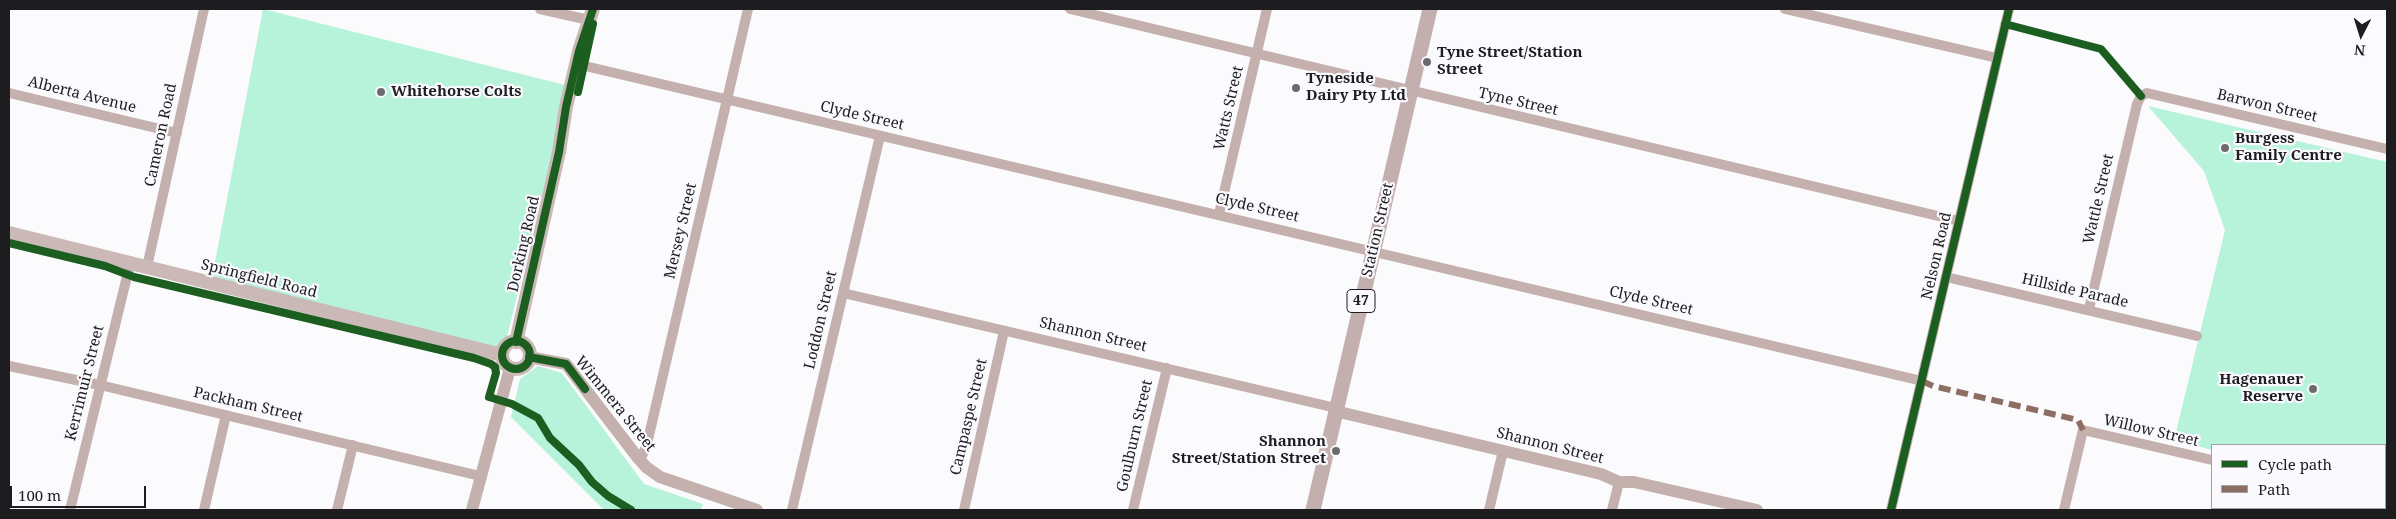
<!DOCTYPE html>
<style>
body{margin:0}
#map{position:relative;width:2396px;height:519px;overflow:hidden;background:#fbfafd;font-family:"Noto Serif",serif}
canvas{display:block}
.frame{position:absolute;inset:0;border:10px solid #1d1d20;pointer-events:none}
.legend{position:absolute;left:2211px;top:444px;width:175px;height:65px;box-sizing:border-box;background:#faf9fe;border:1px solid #a2a1a5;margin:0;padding:6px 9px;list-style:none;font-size:15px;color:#1d1d20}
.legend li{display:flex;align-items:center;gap:10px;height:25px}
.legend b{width:25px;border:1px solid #a2a1a5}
.north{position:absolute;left:2336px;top:10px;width:50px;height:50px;-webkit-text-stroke:4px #faf9fe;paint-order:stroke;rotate:185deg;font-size:14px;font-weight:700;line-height:20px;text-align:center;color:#1d1d20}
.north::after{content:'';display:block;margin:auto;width:18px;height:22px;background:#1d1d20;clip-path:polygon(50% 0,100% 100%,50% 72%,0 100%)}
.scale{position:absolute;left:10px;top:486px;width:136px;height:22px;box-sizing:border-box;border:2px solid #1d1d20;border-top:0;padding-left:6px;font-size:15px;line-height:18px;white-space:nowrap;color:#1d1d20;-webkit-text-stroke:4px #faf9fe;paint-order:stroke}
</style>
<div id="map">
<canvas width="2396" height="519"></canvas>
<div class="frame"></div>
<ul class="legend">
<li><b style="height:6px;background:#1b5e20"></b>Cycle path</li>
<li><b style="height:6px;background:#8d6e63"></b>Path</li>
</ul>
<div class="north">N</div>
<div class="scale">100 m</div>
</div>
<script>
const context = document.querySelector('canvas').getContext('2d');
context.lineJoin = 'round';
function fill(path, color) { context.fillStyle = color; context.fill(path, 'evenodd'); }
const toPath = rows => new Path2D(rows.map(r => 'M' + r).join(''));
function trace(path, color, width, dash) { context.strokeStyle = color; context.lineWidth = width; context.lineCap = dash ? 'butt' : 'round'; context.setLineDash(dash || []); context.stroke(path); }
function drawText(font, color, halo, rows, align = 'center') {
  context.font = font + ' "Noto Serif",serif'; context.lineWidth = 4.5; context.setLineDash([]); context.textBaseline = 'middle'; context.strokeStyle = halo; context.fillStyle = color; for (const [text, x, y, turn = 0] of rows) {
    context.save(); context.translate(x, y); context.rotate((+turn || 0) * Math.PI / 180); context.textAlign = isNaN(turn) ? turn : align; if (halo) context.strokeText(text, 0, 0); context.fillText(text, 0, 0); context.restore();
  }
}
const green = toPath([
 [263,9,569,86,504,349,212,278],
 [2148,106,2387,162,2387,490,2385,490,2385,445,2212,445,2212,450,2174,440,2225,230,2204,171],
 [538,366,562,373,644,484,703,504,701,510,604,510,511,417,520,379]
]);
const minor = toPath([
 [540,9,589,20],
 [1070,9,1959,221],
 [1785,9,1997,58],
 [585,66,1922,381],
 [9,93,177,133],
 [1219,214,1267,9],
 [147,267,204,9],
 [1946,277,2197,336],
 [843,293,1336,408],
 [2089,309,2137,104,2141,96,2147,93,2387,149],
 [9,366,100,385,480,476],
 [638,458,642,456,647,444,748,9],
 [2385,501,2387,501],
 [70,510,130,264],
 [204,510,226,415],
 [337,510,353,445],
 [792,510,880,136],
 [964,510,1004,331],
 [1133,510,1167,368],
 [1489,510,1503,451],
 [1612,510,1619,482],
 [1891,510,2009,9],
 [2064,510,2083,430,2212,460]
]);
const tertiary = toPath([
 [529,357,566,364,638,458,646,467,660,477,757,510],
 [1335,411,1601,474,1619,482,1634,482,1757,510],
 [472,510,510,368]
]);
const secondary = toPath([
 [9,233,502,355],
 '502 355a14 14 0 1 1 28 0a14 14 0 1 1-28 0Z',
 [516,342,559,152,566,107,579,51,593,9]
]);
const primary = toPath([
 [1313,510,1430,9]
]);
const quiet = toPath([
 [1922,381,1933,386,2078,420,2083,430]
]);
const cycleway = toPath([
 [2005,24,2101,49,2141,96],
 [578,92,593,24],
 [9,243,105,266,134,277,474,358,491,364,495,367,496,373,489,397,512,404,538,418,550,438,579,465,592,482,608,496,631,510],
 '502 355a14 14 0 1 1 28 0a14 14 0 1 1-28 0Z',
 [516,342,559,152,566,107,579,51,593,9],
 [529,357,566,364,585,389],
 [1891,510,2009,9]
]);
const markers = [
 [1427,62,5,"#6b6a6d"],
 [1296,88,5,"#6b6a6d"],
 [381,92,5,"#6b6a6d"],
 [2225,148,5,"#6b6a6d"],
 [2313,389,5,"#6b6a6d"],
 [1336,451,5,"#6b6a6d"]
];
const shields = [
 [1361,301,28]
];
const shieldNames = [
 ["47",1361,301]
];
const poiNames = [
 ["Tyne Street/Station",1437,53],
 ["Street",1437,70],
 ["Tyneside",1306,79],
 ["Dairy Pty Ltd",1306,96],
 ["Whitehorse Colts",391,92],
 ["Burgess",2235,139],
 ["Family Centre",2235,156],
 ["Hagenauer",2303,380,"right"],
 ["Reserve",2303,397,"right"],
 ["Shannon",1326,442,"right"],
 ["Street/Station Street",1326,459,"right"]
];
const streetNames = [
 ["Alberta Avenue",82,95,14],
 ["Tyne Street",1518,102,13],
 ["Barwon Street",2267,106,13],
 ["Watts Street",1229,108,-77],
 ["Clyde Street",862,116,13],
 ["Cameron Road",161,135,-78],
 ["Wattle Street",2099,199,-77],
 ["Clyde Street",1257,208,13],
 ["Station Street",1378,230,-77],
 ["Mersey Street",681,231,-77],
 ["Dorking Road",524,244,-77],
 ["Nelson Road",1937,256,-77],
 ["Springfield Road",259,279,14],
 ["Hillside Parade",2075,291,13],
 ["Clyde Street",1651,301,13],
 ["Loddon Street",821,320,-77],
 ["Shannon Street",1093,335,13],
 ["Kerrimuir Street",85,383,-76],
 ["Wimmera Street",615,404,51],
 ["Packham Street",248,405,13],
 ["Campaspe Street",969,417,-77],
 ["Willow Street",2151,431,13],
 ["Goulburn Street",1135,436,-77],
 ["Shannon Street",1550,446,14]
];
fill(green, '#b6f3da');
trace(minor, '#c4b0ad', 10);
trace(tertiary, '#c4b0ad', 12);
trace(secondary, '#cbb9b7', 14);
trace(primary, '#c4afaf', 15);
trace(quiet, '#8d6e63', 6, [12, 6]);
trace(cycleway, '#1b5e20', 8);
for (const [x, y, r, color] of markers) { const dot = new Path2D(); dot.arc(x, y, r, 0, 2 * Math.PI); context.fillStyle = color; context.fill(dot); trace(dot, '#faf9fe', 2); }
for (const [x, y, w] of shields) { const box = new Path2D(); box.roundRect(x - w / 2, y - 11.5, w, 23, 4); context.fillStyle = '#faf9fe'; context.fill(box); trace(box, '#1d1d20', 1); }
drawText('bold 14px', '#1d1d20', null, shieldNames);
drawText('bold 15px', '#1d1d20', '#faf9fe', poiNames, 'left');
drawText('15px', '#1d1d20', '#faf9fe', streetNames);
</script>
